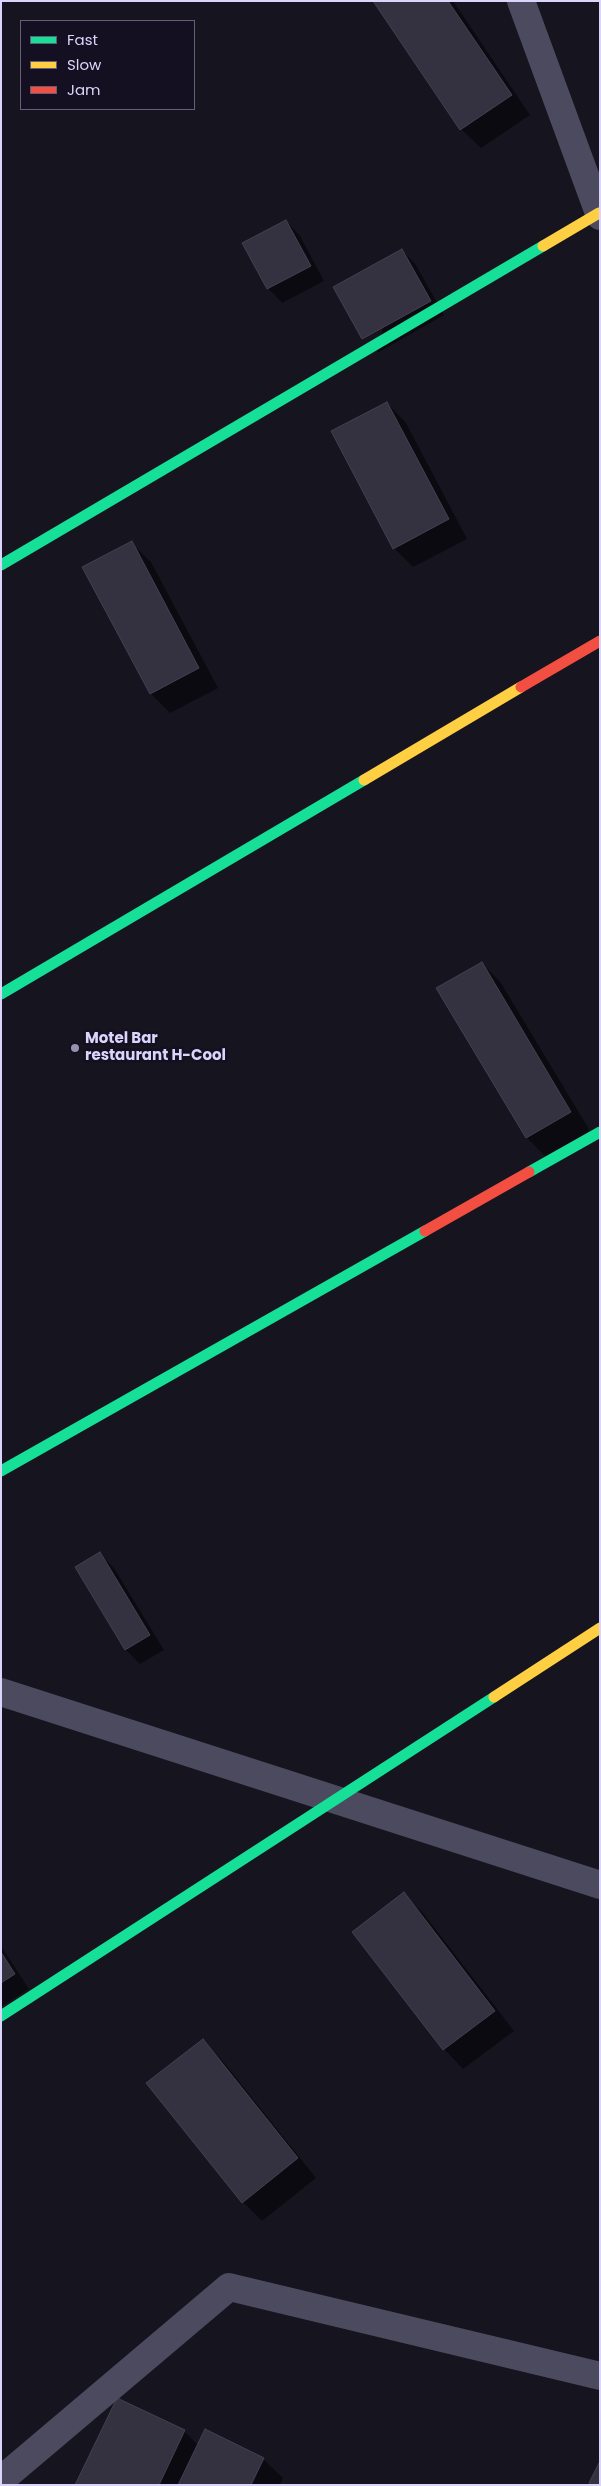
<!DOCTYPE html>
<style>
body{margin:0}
#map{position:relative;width:601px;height:2486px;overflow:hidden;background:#16141e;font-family:Poppins,sans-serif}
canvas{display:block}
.frame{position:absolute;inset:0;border:2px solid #dbd4fb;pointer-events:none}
.legend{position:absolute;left:20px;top:20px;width:175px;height:90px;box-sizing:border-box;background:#141022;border:1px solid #645e79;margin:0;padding:6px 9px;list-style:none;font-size:15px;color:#dbd4fb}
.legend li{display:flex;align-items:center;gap:10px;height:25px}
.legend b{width:25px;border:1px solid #645e79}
</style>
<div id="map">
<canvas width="601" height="2486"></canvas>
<div class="frame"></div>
<ul class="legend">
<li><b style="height:6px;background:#16e098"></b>Fast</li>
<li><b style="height:6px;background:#ffcf43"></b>Slow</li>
<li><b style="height:6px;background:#f24e42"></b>Jam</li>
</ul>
</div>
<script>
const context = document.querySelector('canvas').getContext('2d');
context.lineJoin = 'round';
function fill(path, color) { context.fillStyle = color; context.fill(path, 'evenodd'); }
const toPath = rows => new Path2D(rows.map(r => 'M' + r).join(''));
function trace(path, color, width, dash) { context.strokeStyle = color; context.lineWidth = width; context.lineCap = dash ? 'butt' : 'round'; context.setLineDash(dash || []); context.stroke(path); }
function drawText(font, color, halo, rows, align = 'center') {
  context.font = font + ' Poppins,sans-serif'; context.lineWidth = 5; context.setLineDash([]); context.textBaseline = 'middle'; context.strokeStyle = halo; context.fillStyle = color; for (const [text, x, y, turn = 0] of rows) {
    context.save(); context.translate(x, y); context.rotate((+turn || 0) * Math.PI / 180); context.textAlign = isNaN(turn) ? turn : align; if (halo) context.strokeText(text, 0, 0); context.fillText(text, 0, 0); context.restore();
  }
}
const shadow = toPath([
 [375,1,453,1,530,115,481,148,461,129],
 [286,221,300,236,324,281,282,303,268,288],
 [402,250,416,265,444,315,377,353],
 [387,403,406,423,467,539,413,567,394,548],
 [131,543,151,562,218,688,170,713,151,694],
 [482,963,501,983,590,1131,546,1157,527,1138],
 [100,1554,114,1568,164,1650,140,1664,126,1650,77,1568],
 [404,1894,423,1913,514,2031,463,2069,444,2049,354,1932],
 [1,1946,29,1989,1,2007],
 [202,2041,222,2060,316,2178,262,2221,243,2202],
 [118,2400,184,2431,198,2445,263,2459,283,2478,280,2485,76,2485]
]);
const building = toPath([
 [373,1,448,1,512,95,460,130,373,1],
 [286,220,311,266,267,289,242,243,286,220],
 [402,249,431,301,362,339,333,287,402,249],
 [387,402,449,519,393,549,331,431,387,402],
 [132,541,199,668,150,694,82,567,132,541],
 [482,962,571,1112,526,1138,436,988,482,962],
 [100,1552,150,1635,125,1650,75,1567,100,1552],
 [404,1892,495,2011,443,2050,352,1932,404,1892],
 [1,1952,15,1974,1,1983,1,1952],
 [203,2039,298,2158,242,2203,146,2083,203,2039],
 [117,2398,185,2430,159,2485,75,2485,117,2398],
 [205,2429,264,2458,251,2485,178,2485,205,2429],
 [600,2461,600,2485,591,2485,589,2483,600,2461]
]);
const street = toPath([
 [521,1,600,216],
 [1,1692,600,1885],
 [1,2480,229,2287,600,2376]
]);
const fast = toPath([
 [1,565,543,246],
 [1,994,364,780],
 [529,1172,600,1132],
 [1,1471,425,1231],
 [1,2016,494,1697]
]);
const slow = toPath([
 [543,246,599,213],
 [364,780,521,687],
 [494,1697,600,1628]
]);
const jam = toPath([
 [521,687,600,641],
 [425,1231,529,1172]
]);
const markers = [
 [75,1048,5,"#9691ae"]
];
const poiNames = [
 ["Motel Bar",85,1039],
 ["restaurant H-Cool",85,1056]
];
fill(shadow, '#0007');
fill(building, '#343240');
trace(building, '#444051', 1);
trace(street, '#4c4a5e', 28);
trace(fast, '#16e098', 11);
trace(slow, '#ffcf43', 11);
trace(jam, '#f24e42', 11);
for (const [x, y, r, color] of markers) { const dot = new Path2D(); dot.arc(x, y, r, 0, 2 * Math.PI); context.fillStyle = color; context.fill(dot); trace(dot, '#141022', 2); }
drawText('bold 15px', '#dbd4fb', '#141022', poiNames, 'left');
</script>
